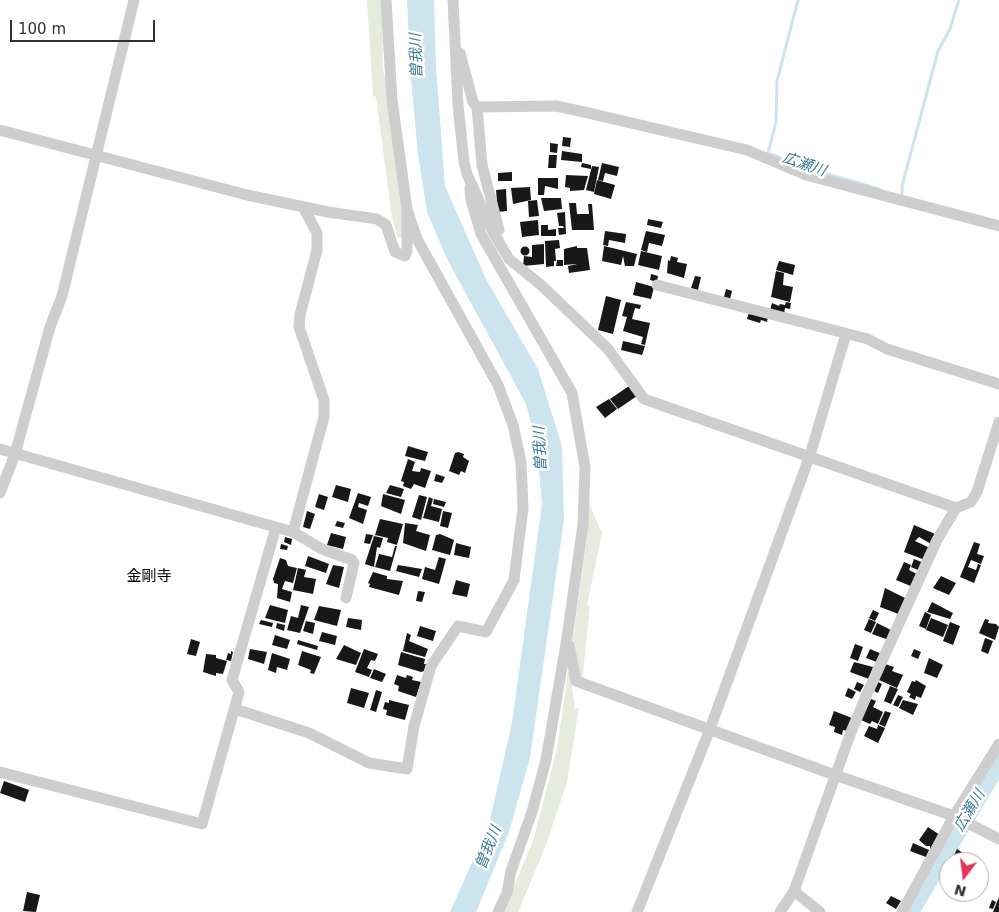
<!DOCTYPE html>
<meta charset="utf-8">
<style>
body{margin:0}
#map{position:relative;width:999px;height:912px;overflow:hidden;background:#fff;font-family:"DejaVu Sans",sans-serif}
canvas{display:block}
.north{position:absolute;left:939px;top:852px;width:50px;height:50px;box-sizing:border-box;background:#fff;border:1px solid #adadad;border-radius:50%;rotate:195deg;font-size:14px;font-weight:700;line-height:20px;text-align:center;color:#313131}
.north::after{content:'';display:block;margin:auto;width:18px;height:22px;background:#e63557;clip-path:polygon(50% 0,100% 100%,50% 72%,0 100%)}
.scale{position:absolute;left:10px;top:20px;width:145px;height:22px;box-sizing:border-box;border:2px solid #313131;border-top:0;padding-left:6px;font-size:15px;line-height:18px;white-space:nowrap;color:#313131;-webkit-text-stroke:4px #fff;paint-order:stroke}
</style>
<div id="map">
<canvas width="999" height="912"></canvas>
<div class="north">N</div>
<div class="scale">100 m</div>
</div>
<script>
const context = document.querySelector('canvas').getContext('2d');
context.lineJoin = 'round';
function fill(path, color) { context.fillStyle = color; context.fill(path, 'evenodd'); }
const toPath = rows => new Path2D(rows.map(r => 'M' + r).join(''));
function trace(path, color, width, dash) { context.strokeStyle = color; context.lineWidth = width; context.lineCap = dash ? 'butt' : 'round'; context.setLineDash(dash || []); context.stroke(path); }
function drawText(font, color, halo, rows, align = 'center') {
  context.font = font + ' "DejaVu Sans","Noto Sans JP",sans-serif'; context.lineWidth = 5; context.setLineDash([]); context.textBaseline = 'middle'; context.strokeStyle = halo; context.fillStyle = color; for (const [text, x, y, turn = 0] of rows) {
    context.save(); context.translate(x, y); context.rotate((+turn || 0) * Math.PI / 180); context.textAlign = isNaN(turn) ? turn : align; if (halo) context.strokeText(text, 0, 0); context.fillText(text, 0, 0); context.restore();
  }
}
const green = toPath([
 [367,0,382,0,383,69,389,94,403,212,403,239,397,237,391,211,376,97,373,96],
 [589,504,602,533,587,605,590,606,582,682,574,659,573,638,586,546],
 [570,671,575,710,579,707,567,782,546,845,518,912,503,912,533,841,557,749,568,672]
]);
const water = toPath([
 [407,0,434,0,436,67,445,186,486,279,538,369,562,446,564,520,530,758,509,832,476,912,450,912,489,824,512,723,542,504,537,446,526,404,448,261,427,212,418,154,410,68]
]);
const stream = toPath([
 [798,0,777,81,776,122,768,153,804,167,879,189],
 [902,195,902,186,938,51,950,29,959,0]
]);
const river = toPath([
 [910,912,999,762]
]);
const building = toPath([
 [563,137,571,138,570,147,562,146],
 [550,143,558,144,557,153,550,152],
 [562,151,582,154,582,162,561,160],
 [549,155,557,155,556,168,548,168],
 [582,163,591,165,591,169,581,167],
 [602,163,619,167,617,176,605,173,603,181,598,180],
 [592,166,599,167,594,192,586,190],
 [512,172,512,181,498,181,498,173],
 [566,175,588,176,584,190,570,191,570,188,565,187],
 [538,178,558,178,558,189,545,186,544,195,538,195],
 [597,180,615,185,611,199,594,194],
 [530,187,531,200,513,204,511,188],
 [506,189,507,211,498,212,496,190],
 [541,198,561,198,562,209,544,211],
 [537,200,539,216,529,217,528,201],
 [569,203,576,203,577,214,589,214,588,204,592,204,594,230,572,230],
 [565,212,566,234,559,235,558,228,564,228,563,226,559,226,557,213],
 [648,219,663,222,661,228,647,225],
 [538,220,539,235,522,237,520,222],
 [541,225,548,225,548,230,556,229,556,236,541,236],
 [605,231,626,234,625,243,609,240,608,246,603,245],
 [646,231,665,235,662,246,649,243,647,252,641,250],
 [559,240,560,248,555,249,556,261,554,261,554,266,546,267,545,241],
 [544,244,544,264,523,266,524,256,532,257,532,245],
 [577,246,577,248,587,248,590,270,569,273,568,266,577,264,564,265,564,249],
 [604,246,637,254,634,266,625,266,623,256,621,265,602,261],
 '520.5 251a4.5 4.5 0 1 1 9 0a4.5 4.5 0 1 1-9 0Z',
 [641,251,662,256,659,270,638,265],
 [671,256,678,258,677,262,687,264,684,278,667,273,668,260,670,261],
 [557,260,563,260,563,266,556,266],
 [779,261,795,265,793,275,776,270],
 [776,271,784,273,783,285,793,287,790,302,771,297],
 [651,274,658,276,657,282,650,280],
 [695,276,701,277,698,290,691,288],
 [636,282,654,287,651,299,633,295],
 [726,289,732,291,730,299,724,297],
 [606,296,621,300,613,334,598,330],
 [626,302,641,305,640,309,635,308,632,319,650,323,645,345,641,344,643,337,623,331,627,317,622,316],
 [786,302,791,303,790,309,785,308,784,314,770,310,772,303,779,306,780,304,785,305],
 [749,312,768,317,767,322,761,320,760,323,747,319],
 [623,341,645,346,642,355,621,350],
 [629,386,637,396,618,409,610,399],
 [609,399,617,409,605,418,596,407],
 [408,446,428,452,425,461,405,456],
 [458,452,464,454,463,457,469,461,465,473,461,471,459,475,449,471,455,453],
 [408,459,415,462,412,471,420,472,421,468,431,471,425,488,414,484,411,489,403,486,404,482,401,481],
 [436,474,445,477,442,483,434,481],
 [336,485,351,489,348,502,332,497],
 [390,485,404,489,401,497,386,493],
 [358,493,371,497,368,506,359,503,358,507,367,510,363,524,349,518],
 [319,494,328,497,324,510,315,507],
 [383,494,405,500,401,514,381,506],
 [419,495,427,497,421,520,412,517],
 [429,497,433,499,431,506,442,509,439,522,423,518],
 [434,499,446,502,444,507,433,504],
 [307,511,315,514,310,529,303,527],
 [443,511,452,513,448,528,440,526],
 [380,519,403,524,397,545,387,542,388,538,375,535],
 [337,521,345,523,343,528,335,526],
 [405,523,418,525,416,531,430,535,426,551,403,543],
 [914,525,935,534,931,544,919,537,915,541,930,548,925,560,904,552],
 [331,533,346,537,343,549,327,545],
 [366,534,373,535,370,544,364,543],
 [440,534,454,540,450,555,432,550,436,535],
 [374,536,383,538,380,548,377,547,374,567,365,564],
 [285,537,292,539,291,545,284,542],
 [974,542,980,544,977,554,984,556,981,564,971,560,968,567,976,570,978,564,981,565,974,583,960,577],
 [456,543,471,547,469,558,454,555],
 [281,544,288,546,287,550,280,549],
 [395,546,397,546,390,571,375,567,379,554,392,557],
 [308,556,329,564,326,573,305,566],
 [439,557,446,559,439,584,422,579,425,567,435,570],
 [280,558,286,560,288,566,297,568,293,583,285,581,282,589,292,592,290,602,277,598,278,584,274,583,273,579],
 [914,559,924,563,920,571,911,567],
 [904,562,911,565,909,570,919,575,913,587,896,580],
 [333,565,344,567,339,588,326,584],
 [398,565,422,569,419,577,396,571],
 [298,568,306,570,304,577,316,579,313,594,293,590],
 [373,572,387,576,387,579,403,581,399,595,369,587,370,584,368,583],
 [941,576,956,583,949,595,933,588],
 [456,580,470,584,467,597,452,594],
 [885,588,907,599,901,615,880,607],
 [418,591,425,592,422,602,416,601],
 [932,602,953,613,950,619,927,612],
 [270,605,288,610,285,623,265,618],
 [301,605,309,607,300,633,287,630,291,616,298,618],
 [319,606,341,610,337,626,314,620],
 [873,610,879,613,875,621,869,618],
 [925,612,931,615,926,629,919,626],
 [348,618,362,620,361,630,346,627],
 [931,618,948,625,943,637,926,630],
 [869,619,876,622,871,633,864,630],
 [985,619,989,620,988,623,996,624,999,627,995,640,979,633],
 [261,620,273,623,272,627,259,624],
 [306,621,315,623,313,634,303,631],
 [950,622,960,626,953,645,943,641],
 [277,623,285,625,284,631,276,628],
 [877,623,893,631,889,640,872,634],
 [420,626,436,631,433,641,417,636],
 [322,632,337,636,335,645,319,641],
 [407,633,411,635,409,641,428,649,425,657,403,651],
 [275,635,290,640,287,649,272,645],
 [985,638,993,641,988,654,981,651],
 [191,639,200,642,196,656,187,654],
 [298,640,318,646,317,650,297,644],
 [855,644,863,647,858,661,850,658],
 [344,645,361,653,356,665,336,659],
 [250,649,267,652,264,664,248,659],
 [364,649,378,654,375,661,371,660,367,668,362,666,372,670,369,677,355,672],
 [870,649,882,654,879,663,866,658],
 [914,649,921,652,918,659,911,656],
 [231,651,233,652,231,661,226,660,228,653,231,654],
 [302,651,321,657,314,674,310,673,311,670,298,665],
 [401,652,425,659,424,664,426,664,424,671,421,672,398,665],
 [272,653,290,659,287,670,277,667,276,673,268,670],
 [206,654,216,655,216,658,227,661,223,674,216,673,216,676,203,672],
 [929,658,943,665,937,678,924,673],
 [854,662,873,667,869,679,850,672],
 [885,664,894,667,892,671,903,675,897,688,879,680],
 [374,669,386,674,382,682,370,678],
 [397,675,406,678,407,675,413,677,412,680,421,682,416,697,398,691,399,686,394,684],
 [916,680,926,686,921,698,916,696,915,700,909,697,911,694,907,692,912,681,915,682],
 [857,682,864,685,860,692,854,689],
 [878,682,882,684,878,693,874,691],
 [890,686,898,689,891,704,884,701],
 [351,688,369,693,364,708,347,703],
 [848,688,856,692,852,699,845,696],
 [376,690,382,692,376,712,370,710],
 [898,695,903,697,898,707,893,705],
 [871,699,876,701,873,707,883,712,878,724,872,721,870,724,861,720],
 [389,700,409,705,405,720,386,715,387,710,383,709,385,702,389,703],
 [903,700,918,704,913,715,899,708],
 [834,711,852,718,848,731,843,730,842,735,834,732,835,727,829,725],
 [885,711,891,713,885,727,879,724],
 [878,725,885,728,878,743,864,736,869,726,877,729],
 [4,781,29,790,25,802,0,793],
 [928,827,940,835,930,850,930,846,926,846,919,840],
 [913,843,929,850,926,857,910,851],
 [957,849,963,853,957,862,951,862],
 [27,892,40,895,36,912,23,911],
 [891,896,901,901,896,909,886,903],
 [999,897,999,912,993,912],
 [992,900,996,902,993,909,989,908]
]);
const minor = toPath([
 [453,0,458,105,464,162,467,174,493,232,509,259,541,285,608,349,644,399,956,508,971,502,977,492,999,422],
 [460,53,473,102,477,107,556,106,584,112,747,150,806,175,999,226],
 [477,107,482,165,499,230],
 [0,130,247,195,328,212,377,219,386,225,395,252,405,256,407,251,407,209,392,100,386,0],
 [470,188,471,200,481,234,572,393,585,467,583,525,567,638,546,760,532,812,511,871,507,893,498,912],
 [657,285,868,339,887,349,999,384],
 [0,449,293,532,322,549,352,560,354,563,346,598],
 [0,493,15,454,50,327,62,296,134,0],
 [293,532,324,417,324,400,299,327,300,315,317,250,317,233,303,207],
 [569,645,576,681,835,775,954,816,999,839],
 [235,709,309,733,369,763,407,769,414,726,431,666,458,626,486,632,514,580,523,508,521,462,513,425,498,385,417,239,407,209],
 [0,772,202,824,239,692,232,680,276,527],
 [794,891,820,912],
 [637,912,710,729,810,455,846,334],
 [780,912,794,891,851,732,867,694,937,540,956,508],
 [902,912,954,816,999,744]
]);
const waterNames = [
 ["曽我川",417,56,-92],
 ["広瀬川",804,165,19],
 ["曽我川",541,449,-93],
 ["広瀬川",970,811,-59],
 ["曽我川",489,848,-68]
];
const neighbourhoodNames = [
 ["金剛寺",149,577]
];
fill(green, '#e6ebdd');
fill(water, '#cce4ed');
trace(stream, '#cce4ed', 3);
trace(river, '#cce4ed', 18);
fill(building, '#181818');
trace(minor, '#cecece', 11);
drawText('italic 15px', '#3e7d95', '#fff', waterNames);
drawText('15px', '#000', '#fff', neighbourhoodNames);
</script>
